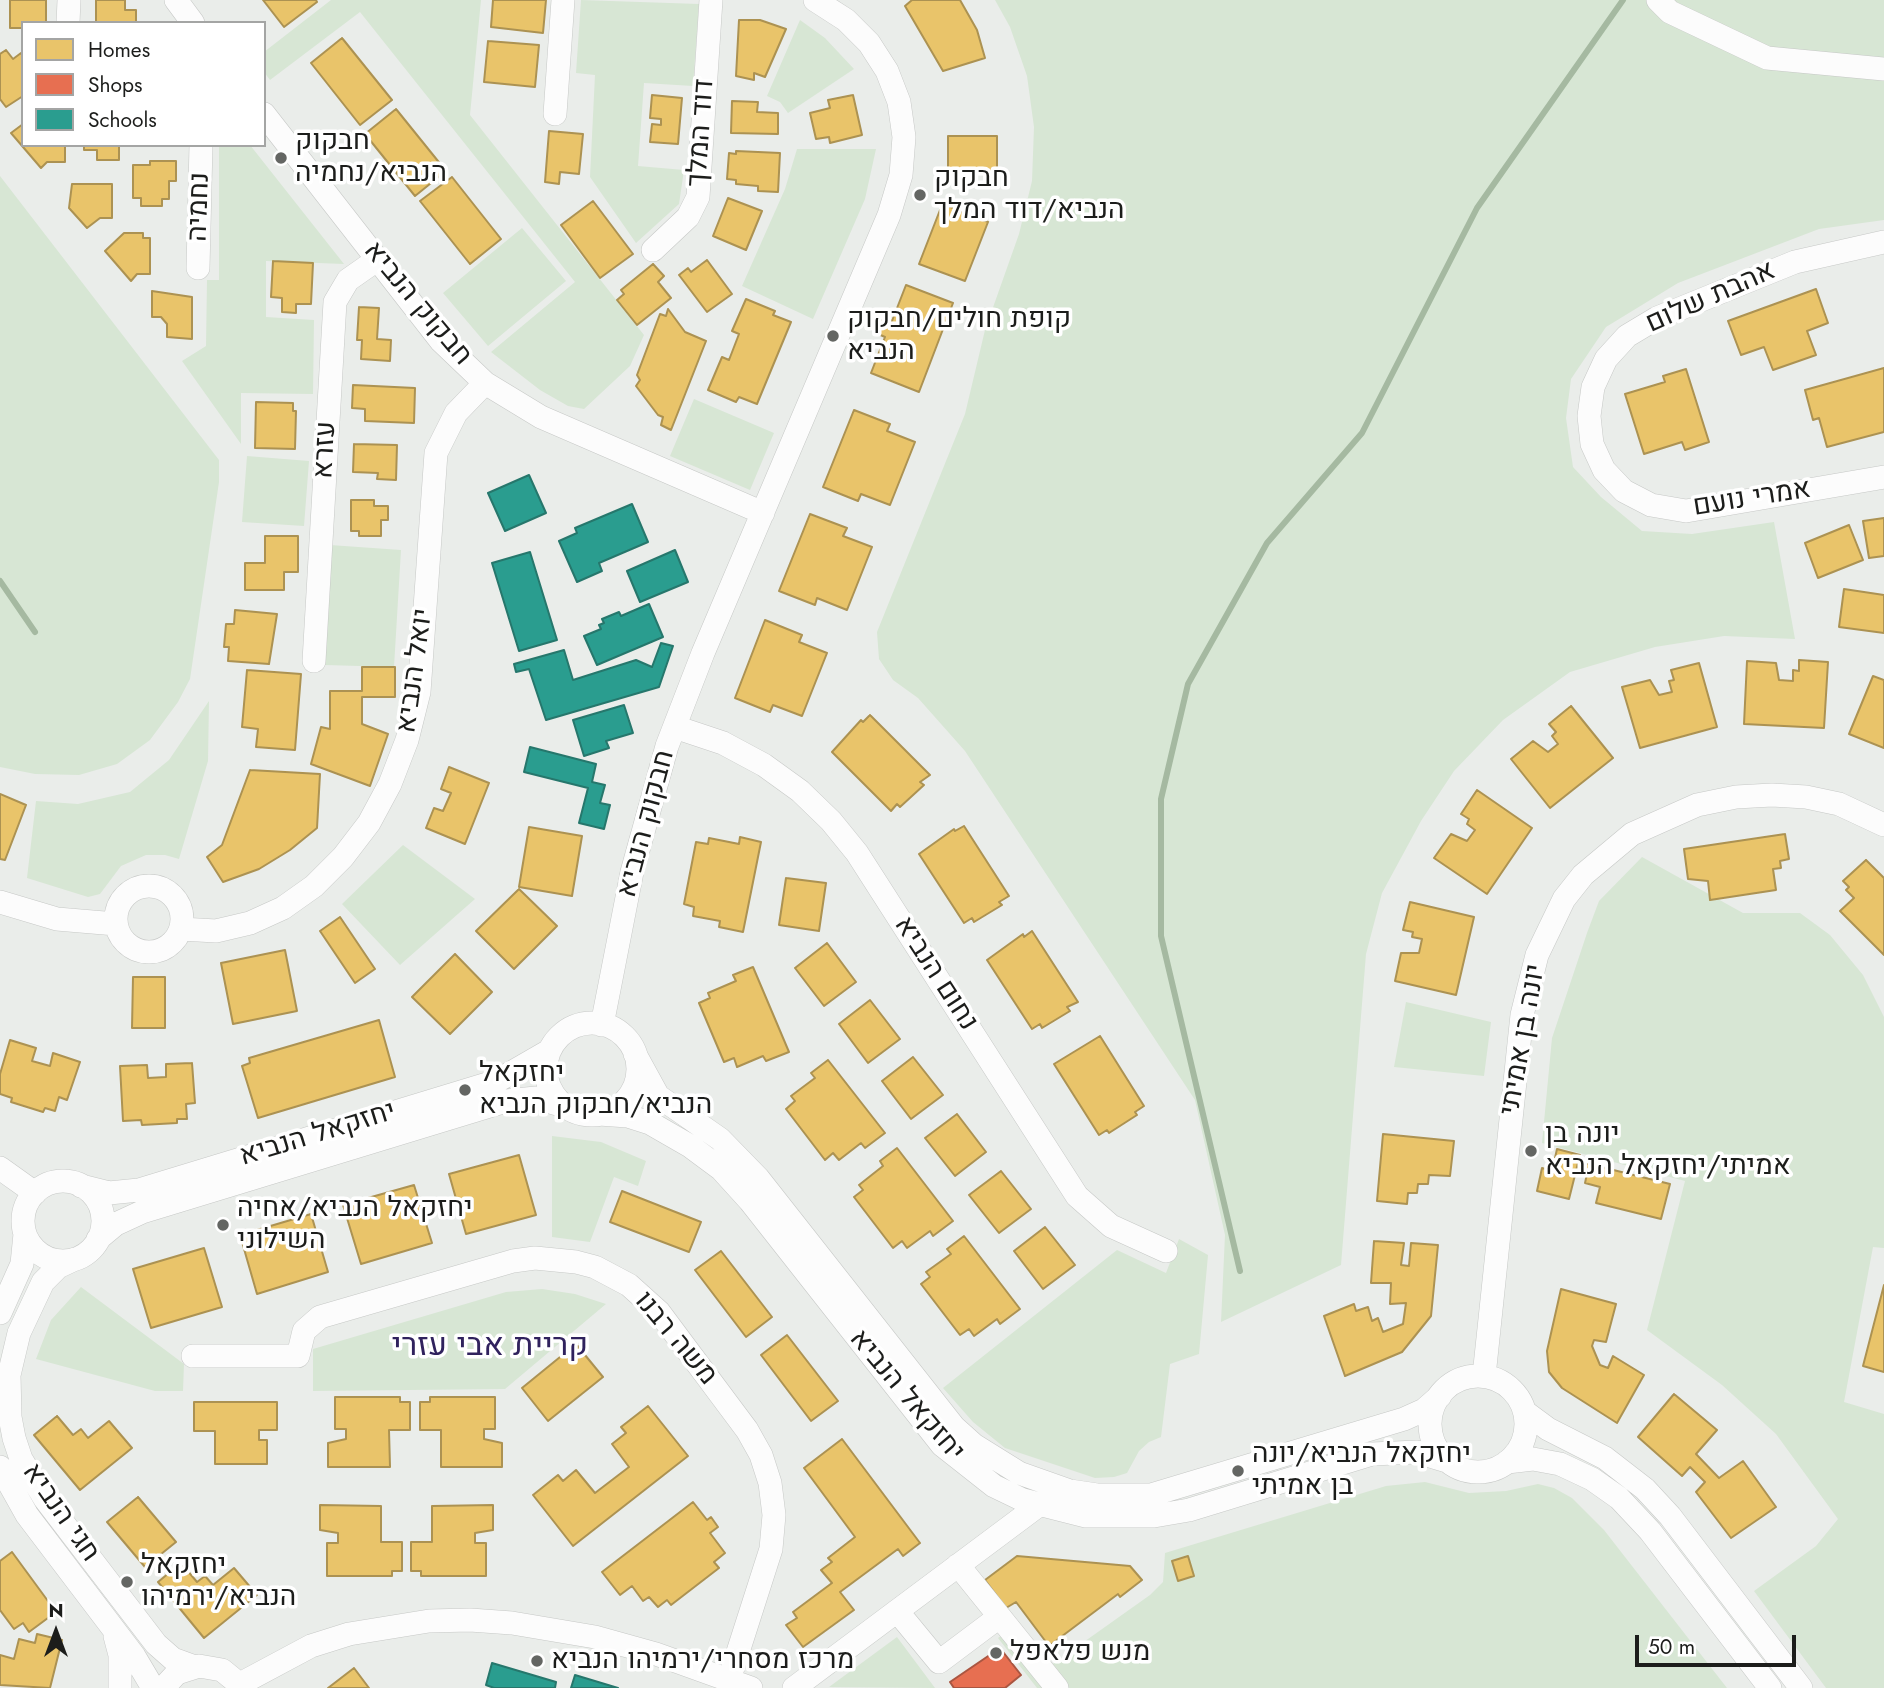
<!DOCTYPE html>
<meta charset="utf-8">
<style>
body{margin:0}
#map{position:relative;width:1884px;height:1688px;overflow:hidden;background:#eaedea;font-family:Jost,sans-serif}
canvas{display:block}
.legend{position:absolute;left:21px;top:21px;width:245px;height:126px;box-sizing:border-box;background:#fff;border:2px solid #a4a5a4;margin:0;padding:9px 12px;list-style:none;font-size:21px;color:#1c1d1b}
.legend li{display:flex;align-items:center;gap:14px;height:35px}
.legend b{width:35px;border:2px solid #a4a5a4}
.north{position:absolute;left:21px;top:1597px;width:70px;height:70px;-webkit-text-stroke:5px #fff;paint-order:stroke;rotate:0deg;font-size:19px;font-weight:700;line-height:28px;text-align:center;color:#1c1d1b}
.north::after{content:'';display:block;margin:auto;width:24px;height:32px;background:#1c1d1b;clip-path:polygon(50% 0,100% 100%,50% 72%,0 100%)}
.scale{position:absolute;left:1635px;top:1635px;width:161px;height:32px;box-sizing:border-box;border:4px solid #1c1d1b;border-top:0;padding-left:9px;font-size:21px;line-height:24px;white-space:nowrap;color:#1c1d1b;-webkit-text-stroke:5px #fff;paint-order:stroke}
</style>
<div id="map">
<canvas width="1884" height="1688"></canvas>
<ul class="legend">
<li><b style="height:19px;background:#e9c46a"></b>Homes</li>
<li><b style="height:19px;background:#e76f51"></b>Shops</li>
<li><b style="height:19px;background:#2a9d8f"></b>Schools</li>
</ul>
<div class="north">N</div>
<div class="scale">50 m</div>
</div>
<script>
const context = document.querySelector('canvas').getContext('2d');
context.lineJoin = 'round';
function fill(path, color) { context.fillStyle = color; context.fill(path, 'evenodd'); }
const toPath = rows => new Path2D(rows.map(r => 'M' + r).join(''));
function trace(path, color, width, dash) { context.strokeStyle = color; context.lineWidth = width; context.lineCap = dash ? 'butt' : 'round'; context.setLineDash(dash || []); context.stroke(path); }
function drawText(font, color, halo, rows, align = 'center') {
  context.font = font + ' Jost,Heebo,sans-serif'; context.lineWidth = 7; context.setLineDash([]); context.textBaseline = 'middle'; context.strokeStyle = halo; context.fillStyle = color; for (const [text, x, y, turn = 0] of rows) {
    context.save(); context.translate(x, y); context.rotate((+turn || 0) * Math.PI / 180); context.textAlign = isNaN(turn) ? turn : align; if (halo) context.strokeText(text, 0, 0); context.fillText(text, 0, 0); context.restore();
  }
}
const green = toPath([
 [331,0,481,0,470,115,644,335,630,366,584,409,568,406,540,390,491,352,575,282,360,12,270,80,264,72,264,52],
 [581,0,699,4,693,86,644,83,638,166,684,170,679,204,636,243,590,177,595,75,576,73],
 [995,0,1884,0,1884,220,1819,229,1678,283,1606,327,1571,379,1566,418,1573,467,1601,497,1642,531,1692,534,1774,522,1795,639,1724,636,1655,647,1570,672,1503,720,1454,771,1421,821,1382,893,1366,954,1341,1265,1221,1322,1225,1235,1195,1100,965,751,918,698,893,680,879,659,877,632,965,414,985,330,1019,234,1032,181,1034,127,1027,76,1010,27],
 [800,20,825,38,854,69,788,113,780,102,767,96],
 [219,145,250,145,344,264,266,261,266,317,314,320,313,394,241,393,241,444,182,361,206,346,207,280,219,280],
 [797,149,876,149,865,199,813,319,742,286,785,189],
 [0,176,219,460,219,482,190,679,178,702,150,740,117,764,79,775,35,774,0,767],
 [522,228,566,281,488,346,443,293],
 [694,399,774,433,750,490,670,456],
 [247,456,309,461,304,526,242,522],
 [330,545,401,550,394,667,325,665],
 [209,701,208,761,179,859,165,855,146,855,121,866,100,894,88,897,27,878,36,801,78,804,130,792,169,760],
 [403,845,475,899,400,965,342,904],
 [1642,857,1743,913,1800,913,1830,935,1863,975,1884,1017,1884,1248,1873,1247,1844,1402,1884,1414,1884,1688,1826,1688,1754,1591,1816,1546,1838,1519,1776,1434,1722,1385,1647,1330,1685,1181,1542,1143,1552,1038,1587,933,1599,901],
 [1406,1002,1491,1022,1484,1076,1394,1067],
 [552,1136,601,1142,646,1161,638,1186,614,1177,590,1242,552,1237],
 [1179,1239,1208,1255,1199,1354,1170,1364,1161,1437,1149,1442,1139,1451,1127,1473,1114,1477,1095,1478,1005,1448,973,1422,943,1388,1117,1250,1166,1273],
 [81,1287,184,1364,183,1391,155,1391,36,1359,51,1320],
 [542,1289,575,1294,606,1304,505,1389,313,1391,313,1349,506,1292],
 [1425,1482,1469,1493,1506,1491,1538,1484,1554,1488,1572,1498,1604,1530,1727,1688,1037,1688,998,1638,1014,1626,1050,1666,1150,1595,1163,1582,1165,1553,1386,1486],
 [897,1637,935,1688,829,1687]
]);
const homes = toPath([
 [10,0,46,0,46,23,23,23,23,28,10,28,10,0],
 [96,0,125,0,125,10,136,10,136,23,96,23,96,0],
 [263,0,316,0,317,2,284,27,263,0],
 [493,0,546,0,543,33,491,27,493,0],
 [912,0,960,0,977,30,985,58,943,71,905,6,912,0],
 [739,20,760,20,786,29,765,77,754,73,754,80,736,76,739,20],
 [342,38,392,100,360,125,311,63,342,38],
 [488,41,539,45,535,87,484,82,488,41],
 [6,50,13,59,21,53,23,56,23,96,6,107,0,99,0,54,6,50],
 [652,95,682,98,678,144,650,142,652,124,661,125,661,119,650,118,652,95],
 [853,95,862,135,830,143,829,137,816,139,810,113,830,108,828,100,853,95],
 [732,101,758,102,757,112,778,113,778,134,731,133,732,101],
 [396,109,446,171,415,196,365,134,396,109],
 [23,124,23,145,65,145,65,162,47,162,41,168,11,133,23,124],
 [549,131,583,134,579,174,560,172,559,184,545,182,549,131],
 [948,136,997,136,997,174,948,174,948,136],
 [84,145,119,145,119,160,97,160,97,150,84,150,84,145],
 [736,151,780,153,778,192,758,191,758,186,736,184,736,180,727,179,729,153,736,154,736,151],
 [150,161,176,161,176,181,169,181,169,199,162,199,162,206,141,206,141,198,133,198,133,165,150,165,150,161],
 [452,177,501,239,470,264,420,201,452,177],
 [72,184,112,184,112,218,100,218,87,228,69,208,72,184],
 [728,198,762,211,746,250,713,236,728,198],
 [593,201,633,254,600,278,561,225,593,201],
 [948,206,988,222,965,281,919,264,940,210,946,213,948,206],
 [124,233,143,233,143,238,150,238,150,274,137,274,131,281,105,251,124,233],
 [707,260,732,294,707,312,679,275,688,268,691,272,707,260],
 [273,261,313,263,311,304,296,304,296,313,282,312,282,298,271,297,273,261],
 [653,264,664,276,658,282,671,298,637,325,617,300,624,294,621,290,653,264],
 [906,285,953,303,919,392,871,373,885,337,876,333,882,318,892,321,906,285],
 [1816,289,1828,323,1807,331,1816,355,1773,370,1764,347,1741,355,1728,321,1816,289],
 [152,291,192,297,192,339,167,337,167,324,161,317,152,317,152,291],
 [746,299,775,311,773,315,791,322,757,404,739,397,736,402,708,390,722,357,729,360,739,334,732,331,746,299],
 [359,307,379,308,377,339,391,340,390,361,361,359,362,340,357,340,359,307],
 [668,309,685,332,706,341,671,430,661,425,663,417,658,415,636,386,640,380,637,375,660,314,666,316,668,309],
 [1884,368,1884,432,1827,447,1819,418,1813,420,1805,390,1884,368],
 [1686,369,1709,442,1685,450,1682,442,1644,454,1625,394,1665,382,1663,376,1686,369],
 [353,385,415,388,414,423,365,421,365,409,352,408,353,385],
 [256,402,293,403,293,411,296,411,295,449,255,448,256,402],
 [854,410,890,424,887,431,915,442,890,505,861,494,858,501,823,487,854,410],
 [354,444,397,445,396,480,377,479,378,473,353,472,354,444],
 [351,500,374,500,374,506,388,506,388,520,381,520,381,536,359,536,359,531,351,531,351,500],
 [810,514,847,528,843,536,872,547,847,610,817,598,815,605,779,591,810,514],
 [1884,518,1884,556,1869,558,1863,521,1884,518],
 [1849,525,1863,560,1818,578,1805,543,1849,525],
 [265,536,298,536,298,572,284,572,284,590,245,590,245,563,265,563,265,536],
 [1844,589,1884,595,1884,633,1839,627,1844,589],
 [235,610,277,614,269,664,228,661,229,647,224,647,226,624,234,624,235,610],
 [765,620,802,635,799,642,827,653,802,716,773,705,770,712,735,698,765,620],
 [1799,660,1828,662,1824,728,1744,724,1747,661,1776,663,1779,680,1793,681,1793,670,1799,671,1799,660],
 [1699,663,1717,727,1640,748,1622,687,1650,680,1659,695,1672,692,1669,681,1674,680,1671,670,1699,663],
 [362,667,395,667,395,697,362,697,362,724,388,734,370,786,311,764,321,727,330,729,330,691,362,691,362,667],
 [247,670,301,674,295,750,256,747,258,729,242,727,247,670],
 [1873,676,1884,680,1884,748,1849,734,1873,676],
 [1571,706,1613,758,1550,808,1511,759,1533,741,1548,752,1558,744,1552,736,1556,732,1549,724,1571,706],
 [870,715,930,775,920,782,924,785,900,807,897,804,891,811,832,752,861,720,863,722,870,715],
 [449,767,489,783,465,844,426,828,434,808,443,811,451,793,441,789,449,767],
 [250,770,320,774,317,828,290,850,259,869,223,882,207,857,222,845,250,770],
 [1477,790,1532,828,1487,894,1434,858,1451,834,1467,841,1475,830,1467,824,1469,819,1461,814,1477,790],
 [0,794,26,805,5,860,0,859,0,794],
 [964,826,1009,896,999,902,1002,905,974,922,972,918,964,923,919,854,954,829,955,831,964,826],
 [529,827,582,836,572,896,519,887,529,827],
 [1785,834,1789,859,1780,861,1781,868,1773,869,1776,890,1710,900,1708,881,1688,879,1684,849,1785,834],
 [740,837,761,842,743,932,719,927,720,921,693,916,694,907,684,904,696,842,708,844,709,838,739,844,740,837],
 [1866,860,1884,878,1884,955,1840,911,1854,898,1846,890,1849,887,1843,881,1866,860],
 [786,878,826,883,819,931,779,925,786,878],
 [519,889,557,926,514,969,476,931,519,889],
 [1410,902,1474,917,1456,995,1395,981,1401,953,1419,953,1422,939,1412,937,1413,932,1403,930,1410,902],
 [340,917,375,969,355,983,320,931,340,917],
 [1032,931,1078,1002,1067,1007,1070,1011,1042,1028,1040,1024,1032,1029,987,960,1023,934,1024,937,1032,931],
 [827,943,856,982,824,1006,795,968,827,943],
 [285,950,297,1011,233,1024,221,963,285,950],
 [455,954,492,992,450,1034,412,997,455,954],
 [753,967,789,1052,766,1061,763,1056,737,1067,734,1058,724,1062,699,1003,710,998,708,993,736,981,733,975,753,967],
 [133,977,165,977,165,1028,132,1028,133,977],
 [870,1000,900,1039,868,1063,839,1024,870,1000],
 [379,1020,395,1077,258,1118,242,1066,250,1063,249,1058,379,1020],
 [1100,1036,1144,1106,1135,1112,1137,1115,1109,1133,1107,1130,1099,1135,1054,1064,1100,1036],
 [10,1040,36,1048,32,1061,50,1066,53,1053,80,1062,67,1100,59,1097,55,1111,45,1108,43,1112,11,1102,12,1098,0,1094,0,1074,10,1040],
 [913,1057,943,1095,911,1119,882,1081,913,1057],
 [828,1060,885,1133,865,1148,861,1143,839,1160,833,1153,825,1160,786,1109,795,1101,791,1096,815,1078,811,1073,828,1060],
 [192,1063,195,1103,186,1104,187,1119,177,1119,177,1123,142,1125,141,1120,123,1121,120,1066,147,1065,148,1078,166,1077,166,1064,192,1063],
 [957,1114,986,1152,955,1176,925,1138,957,1114],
 [1383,1134,1454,1141,1450,1176,1429,1175,1428,1184,1418,1184,1417,1193,1408,1193,1407,1204,1377,1201,1383,1134],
 [897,1148,953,1221,933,1236,930,1231,907,1248,902,1241,893,1248,854,1197,863,1190,859,1185,883,1166,880,1161,897,1148],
 [1557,1149,1580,1155,1569,1199,1537,1191,1542,1168,1552,1171,1557,1149],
 [519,1155,536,1215,466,1234,449,1174,519,1155],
 [1585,1163,1670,1184,1661,1219,1596,1203,1600,1187,1585,1183,1587,1174,1582,1173,1585,1163],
 [1001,1171,1031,1209,999,1233,969,1195,1001,1171],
 [414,1185,432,1243,361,1264,343,1205,414,1185],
 [622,1191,701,1222,689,1252,610,1222,622,1191],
 [311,1214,328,1272,257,1294,240,1235,311,1214],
 [1045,1227,1075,1265,1043,1289,1014,1251,1045,1227],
 [964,1236,1020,1309,1000,1324,997,1319,974,1336,969,1329,960,1335,921,1284,930,1277,926,1272,951,1254,947,1249,964,1236],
 [1374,1241,1404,1243,1401,1265,1409,1266,1411,1243,1438,1245,1431,1316,1402,1352,1345,1376,1324,1316,1354,1304,1356,1311,1368,1307,1372,1321,1378,1318,1383,1332,1403,1324,1406,1303,1390,1304,1391,1283,1371,1283,1374,1241],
 [204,1248,222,1307,151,1328,133,1269,204,1248],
 [721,1251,772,1317,746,1337,695,1270,721,1251],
 [1884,1285,1884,1372,1863,1366,1884,1285],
 [1561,1289,1616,1304,1606,1342,1594,1340,1592,1346,1600,1365,1608,1368,1613,1356,1644,1375,1617,1423,1562,1388,1549,1372,1547,1351,1561,1289],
 [787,1335,838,1401,811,1421,761,1355,787,1335],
 [576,1344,603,1377,548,1421,522,1388,576,1344],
 [1674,1394,1717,1430,1696,1454,1719,1478,1743,1461,1776,1507,1731,1538,1696,1492,1705,1482,1690,1467,1682,1476,1638,1437,1674,1394],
 [335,1397,400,1397,400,1402,410,1402,410,1430,389,1430,390,1467,328,1467,328,1443,346,1439,346,1429,335,1429,335,1397],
 [430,1397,495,1397,495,1429,484,1429,484,1439,502,1443,502,1467,441,1467,441,1430,420,1430,420,1402,430,1402,430,1397],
 [194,1402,277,1402,277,1430,259,1430,259,1440,267,1440,267,1464,215,1464,215,1431,194,1431,194,1402],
 [648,1406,688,1456,573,1546,533,1495,558,1475,563,1481,576,1470,595,1493,629,1467,612,1444,626,1433,621,1427,648,1406],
 [57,1416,73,1435,81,1429,88,1438,109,1421,132,1448,80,1490,34,1435,57,1416],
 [842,1439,920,1543,903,1556,898,1549,840,1592,854,1610,803,1647,786,1625,797,1618,793,1612,832,1583,821,1570,832,1562,828,1558,855,1537,804,1468,842,1439],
 [138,1497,176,1542,145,1567,107,1522,138,1497],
 [693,1502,707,1520,711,1517,718,1527,710,1533,725,1553,714,1562,719,1568,671,1605,667,1600,658,1607,649,1597,643,1601,632,1586,620,1595,602,1572,693,1502],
 [320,1505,381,1506,381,1542,402,1542,402,1571,392,1571,392,1576,327,1576,327,1543,338,1543,338,1533,320,1530,320,1505],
 [493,1505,493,1530,475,1533,475,1543,486,1543,486,1576,421,1576,421,1571,411,1571,411,1542,432,1542,432,1506,493,1505],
 [12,1552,56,1612,29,1632,23,1623,14,1629,0,1610,0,1561,12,1552],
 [1017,1556,1130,1566,1142,1580,1120,1597,1118,1594,1049,1646,1016,1602,1006,1608,985,1580,1017,1556],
 [1188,1556,1194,1576,1178,1581,1172,1561,1188,1556],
 [181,1563,197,1582,205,1576,213,1585,234,1568,257,1595,204,1638,158,1582,181,1563],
 [37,1634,62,1640,50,1688,0,1685,0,1655,14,1659,19,1639,35,1643,37,1634],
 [354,1668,369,1688,328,1688,354,1668]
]);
const shops = toPath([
 [1000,1648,1021,1675,1005,1688,954,1688,950,1682,1000,1648]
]);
const schools = toPath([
 [529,475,546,513,505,531,488,493,529,475],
 [632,504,648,542,599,563,602,571,577,582,559,541,577,533,575,528,632,504],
 [675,550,688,582,640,602,627,571,675,550],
 [530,552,557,640,519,651,492,563,530,552],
 [649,604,663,637,597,665,584,636,601,629,599,625,604,623,602,619,619,612,621,616,649,604],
 [661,643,673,646,659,687,546,720,529,669,516,672,514,664,564,650,573,680,636,660,652,667,661,643],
 [624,705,633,733,606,741,609,748,584,756,573,720,624,705],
 [530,747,596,764,592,782,605,785,600,803,610,805,604,829,579,823,588,788,524,772,530,747],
 [492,1663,556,1682,555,1688,494,1688,486,1685,492,1663],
 [575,1675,618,1688,571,1688,575,1675]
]);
const stream = toPath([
 [0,581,35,632],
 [1240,1271,1161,936,1161,799,1188,684,1267,543,1362,433,1477,208,1623,0]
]);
const minor = toPath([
 [176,0,193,23],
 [1658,0,1670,12,1767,58,1884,69],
 [68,23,69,0],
 [264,114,441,341,485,383,541,417,763,513],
 [555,114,563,0],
 [1884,242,1795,262,1657,318,1627,336,1606,359,1593,387,1589,416,1592,444,1604,470,1624,491,1651,505,1686,511,1884,477],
 [653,250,688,217,698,197,711,0],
 [198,268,201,145],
 [314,661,335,302,348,280,378,259],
 [675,727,723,743,764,765,800,791,831,821,857,853,1077,1196,1111,1226,1166,1251],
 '116 919a33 33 0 1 1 66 0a33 33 0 1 1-66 0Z',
 [0,902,57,919,116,924],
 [181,929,216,931,250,923,283,908,314,886,343,857,369,823,390,784,407,740,419,692,436,453,456,413,485,383],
 '546 1069a46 46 0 1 1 92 0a46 46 0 1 1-92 0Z',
 [602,1025,632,872,667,746,703,653,889,215,901,175,904,137,899,102,887,71,869,43,846,20,815,0],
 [635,1054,658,1096,720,1139,758,1178,954,1427,974,1445,1019,1473,1070,1491,1097,1495,1151,1495,1404,1419,1424,1410,1440,1396],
 [599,1114,628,1116,650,1123,690,1146,721,1169,750,1201,942,1445,994,1486,1023,1500,1086,1516,1154,1516,1189,1510,1372,1454,1417,1452,1450,1462],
 [0,1168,35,1193],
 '23 1221a40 40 0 1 1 80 0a40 40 0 1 1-80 0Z',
 [81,1186,109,1193,139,1190,497,1081,549,1051],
 [98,1239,116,1224,142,1212,506,1101,536,1098,564,1106],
 [75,1259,58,1267,43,1282,19,1333,9,1375,10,1417,14,1438,21,1459,45,1499,156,1644,173,1659,195,1667],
 [0,1313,22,1264,25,1234],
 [193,1356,298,1356,304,1331,320,1317,513,1261,535,1258,576,1262,595,1267,629,1285,659,1312,747,1430,761,1455,770,1483,774,1515,771,1549,729,1680],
 [1484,1376,1522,1015,1537,955,1564,899,1583,875,1632,834,1697,805,1736,797,1772,795,1806,797,1839,804,1884,825],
 '1430 1424a48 48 0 1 1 96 0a48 48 0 1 1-96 0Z',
 [1525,1412,1548,1429,1605,1458,1645,1489,1670,1516,1801,1688],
 [1507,1462,1533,1459,1560,1464,1592,1479,1619,1498,1650,1531,1770,1688],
 [0,1467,27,1515,134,1656,153,1688],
 [958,1565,1057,1688],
 [897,1611,939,1662,999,1617],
 [115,1636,120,1655,120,1688],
 [240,1684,311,1646,349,1634,429,1621,470,1620,512,1623,595,1637,656,1654,751,1688],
 [163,1688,177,1673,199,1666,222,1670,244,1688],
 [794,1688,1039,1505]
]);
const markers = [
 [281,158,7,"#646663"],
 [920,195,7,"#646663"],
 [833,336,7,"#646663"],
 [465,1090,7,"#646663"],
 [1531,1151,7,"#646663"],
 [223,1225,7,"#646663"],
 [1238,1471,7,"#646663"],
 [127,1582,7,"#646663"],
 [996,1653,7,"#646663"],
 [537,1661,7,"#646663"]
];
const streetNames = [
 ["דוד המלך",702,133,-86],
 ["נחמיה",200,207,-88],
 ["אהבת שלום",1711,298,-24],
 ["חבקוק הנביא",417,304,50],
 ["עזרא",326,450,-87],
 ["אמרי נועם",1752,499,-9],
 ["יואל הנביא",416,671,-82],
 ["חבקוק הנביא",647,824,-75],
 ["נחום הנביא",935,974,57],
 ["יונה בן אמיתי",1524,1040,-80],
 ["יחזקאל הנביא",318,1135,-17],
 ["משה רבנו",675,1339,50],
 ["יחזקאל הנביא",906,1396,50],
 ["חגי הנביא",60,1513,55]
];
const poiNames = [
 ["חבקוק",295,142],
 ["הנביא/נחמיה",295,174],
 ["חבקוק",934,179],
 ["הנביא/דוד המלך",934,211],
 ["קופת חולים/חבקוק",847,320],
 ["הנביא",847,352],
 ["יחזקאל",479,1074],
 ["הנביא/חבקוק הנביא",479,1106],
 ["יונה בן",1545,1135],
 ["אמיתי/יחזקאל הנביא",1545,1167],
 ["יחזקאל הנביא/אחיה",237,1209],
 ["השילוני",237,1241],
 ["יחזקאל הנביא/יונה",1252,1455],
 ["בן אמיתי",1252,1487],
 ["יחזקאל",141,1566],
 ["הנביא/ירמיהו",141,1598],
 ["מנש פלאפל",1010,1653],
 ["מרכז מסחרי/ירמיהו הנביא",551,1661]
];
const quarterNames = [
 ["קריית אבי עזרי",490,1347]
];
fill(green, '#d7e6d4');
fill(homes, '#e9c46a');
trace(homes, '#ac9252', 2);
fill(shops, '#e76f51');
trace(shops, '#aa5641', 2);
fill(schools, '#2a9d8f');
trace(schools, '#26776c', 2);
trace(stream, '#a5b9a1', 6);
trace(minor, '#c6c8c6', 24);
trace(minor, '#fcfcfc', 23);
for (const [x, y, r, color] of markers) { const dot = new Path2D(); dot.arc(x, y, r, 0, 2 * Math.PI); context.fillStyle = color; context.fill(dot); trace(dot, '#fff', 2.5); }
drawText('28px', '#1c1d1b', '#fff', streetNames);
drawText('28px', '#1c1d1b', '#fff', poiNames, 'left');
drawText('32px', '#30225d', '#fff', quarterNames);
</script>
